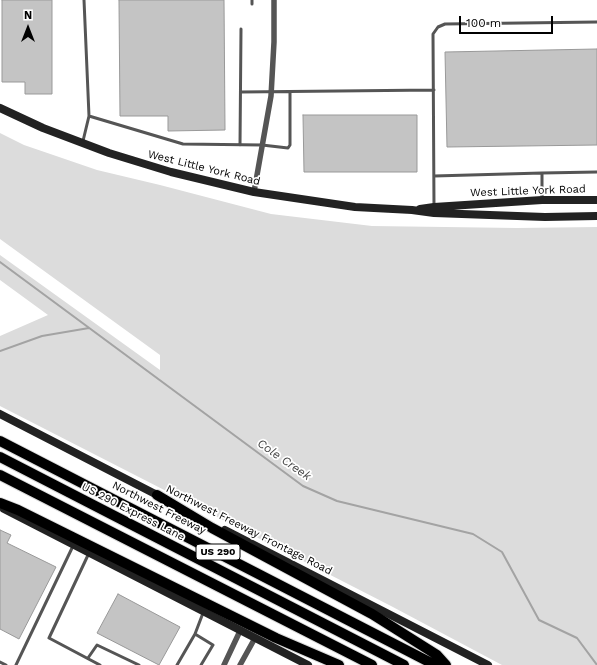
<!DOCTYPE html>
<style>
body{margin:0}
#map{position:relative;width:597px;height:665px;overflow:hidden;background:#fff;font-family:"Work Sans",sans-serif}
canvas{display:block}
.north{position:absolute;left:8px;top:8px;width:40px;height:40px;-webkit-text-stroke:3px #fff;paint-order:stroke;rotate:0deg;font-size:11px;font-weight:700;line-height:16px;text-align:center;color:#000}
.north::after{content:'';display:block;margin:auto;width:14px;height:18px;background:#000;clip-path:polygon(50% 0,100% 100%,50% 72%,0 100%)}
.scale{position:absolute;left:459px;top:16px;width:94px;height:18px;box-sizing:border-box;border:2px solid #000;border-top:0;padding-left:5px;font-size:12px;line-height:14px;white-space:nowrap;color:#000;-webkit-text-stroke:3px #fff;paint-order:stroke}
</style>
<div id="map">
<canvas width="597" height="665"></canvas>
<div class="north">N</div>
<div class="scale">100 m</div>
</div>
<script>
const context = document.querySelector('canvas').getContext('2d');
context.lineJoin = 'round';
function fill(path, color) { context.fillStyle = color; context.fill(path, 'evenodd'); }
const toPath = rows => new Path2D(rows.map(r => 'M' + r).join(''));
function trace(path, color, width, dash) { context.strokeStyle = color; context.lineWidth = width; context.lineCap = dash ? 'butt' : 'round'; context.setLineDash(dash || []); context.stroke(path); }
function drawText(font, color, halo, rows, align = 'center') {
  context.font = font + ' "Work Sans",sans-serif'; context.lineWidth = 3.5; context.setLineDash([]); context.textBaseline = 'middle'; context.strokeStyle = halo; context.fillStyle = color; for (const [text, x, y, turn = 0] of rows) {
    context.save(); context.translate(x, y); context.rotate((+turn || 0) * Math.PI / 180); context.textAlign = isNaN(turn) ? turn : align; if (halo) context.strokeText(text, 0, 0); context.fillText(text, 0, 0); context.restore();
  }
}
const green = toPath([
 [0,133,24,145,97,170,160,185,271,214,372,226,517,228,597,227,597,665,502,665,391,606,0,406,0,336,48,315,0,280,0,255,160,370,160,355,0,239]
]);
const stream = toPath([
 [0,262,303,486,337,501,473,534,502,552,539,620,577,638,597,665],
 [0,351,42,336,89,328]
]);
const building = toPath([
 [2,0,52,0,52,94,25,94,25,82,2,82,2,0],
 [119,0,224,0,225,130,168,131,168,116,120,116,119,0],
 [597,49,597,145,447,147,445,52,597,49],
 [303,115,417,115,417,172,304,172,303,115],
 [0,530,11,535,7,543,56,567,19,639,0,629,0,530],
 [118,594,180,627,159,665,97,633,118,594]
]);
const lane = toPath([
 [252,0,252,4],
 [241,92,434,90],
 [89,116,183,144,262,145,288,148,290,145,290,92],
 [83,141,89,116,84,0],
 [240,145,241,29],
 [434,176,542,173],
 [542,200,542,173,597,172],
 [434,207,433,34,438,27,445,24,597,22],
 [89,553,49,638,100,665],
 [195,634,213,645,201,665],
 [88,658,97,645,139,665],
 [0,662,6,665],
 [16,665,73,546],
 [177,665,195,634,203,613]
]);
const street = toPath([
 [254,192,271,96,274,42,274,0],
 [224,665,240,631],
 [240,665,255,638]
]);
const secondary = toPath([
 [0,108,43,128,109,153,171,172,254,192,355,207,412,210,434,213,545,217,597,216],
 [420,209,434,207,542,200,597,200],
 [0,414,161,497],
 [4,509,308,665],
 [225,530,488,665]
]);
const highway = toPath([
 [0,441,435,665],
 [0,457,404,665],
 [0,475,372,665],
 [157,495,212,528,372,614,437,655,446,665],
 [0,503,18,510,276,638,339,665]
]);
const shields = [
 [218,552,44]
];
const shieldNames = [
 ["US 290",218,552]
];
const streetNames = [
 ["West Little York Road",204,168,14],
 ["West Little York Road",528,191,-2],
 ["Northwest Freeway",159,508,27],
 ["US 290 Express Lane",133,512,27],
 ["Northwest Freeway Frontage Road",249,530,27]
];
const waterNames = [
 ["Cole Creek",284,460,35]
];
fill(green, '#dcdcdc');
trace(stream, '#a3a3a3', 2);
fill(building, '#c4c4c4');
trace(building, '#999', 1);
trace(highway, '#dbdbdb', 12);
trace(lane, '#555', 3);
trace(street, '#555', 5.5);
trace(secondary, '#222', 8);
trace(highway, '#000', 10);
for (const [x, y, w] of shields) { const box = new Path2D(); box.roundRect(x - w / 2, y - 8, w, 16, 3); context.fillStyle = '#fff'; context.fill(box); trace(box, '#000', 1); }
drawText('bold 10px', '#000', null, shieldNames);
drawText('11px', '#000', '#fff', streetNames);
drawText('italic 12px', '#444', '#fff', waterNames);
</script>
